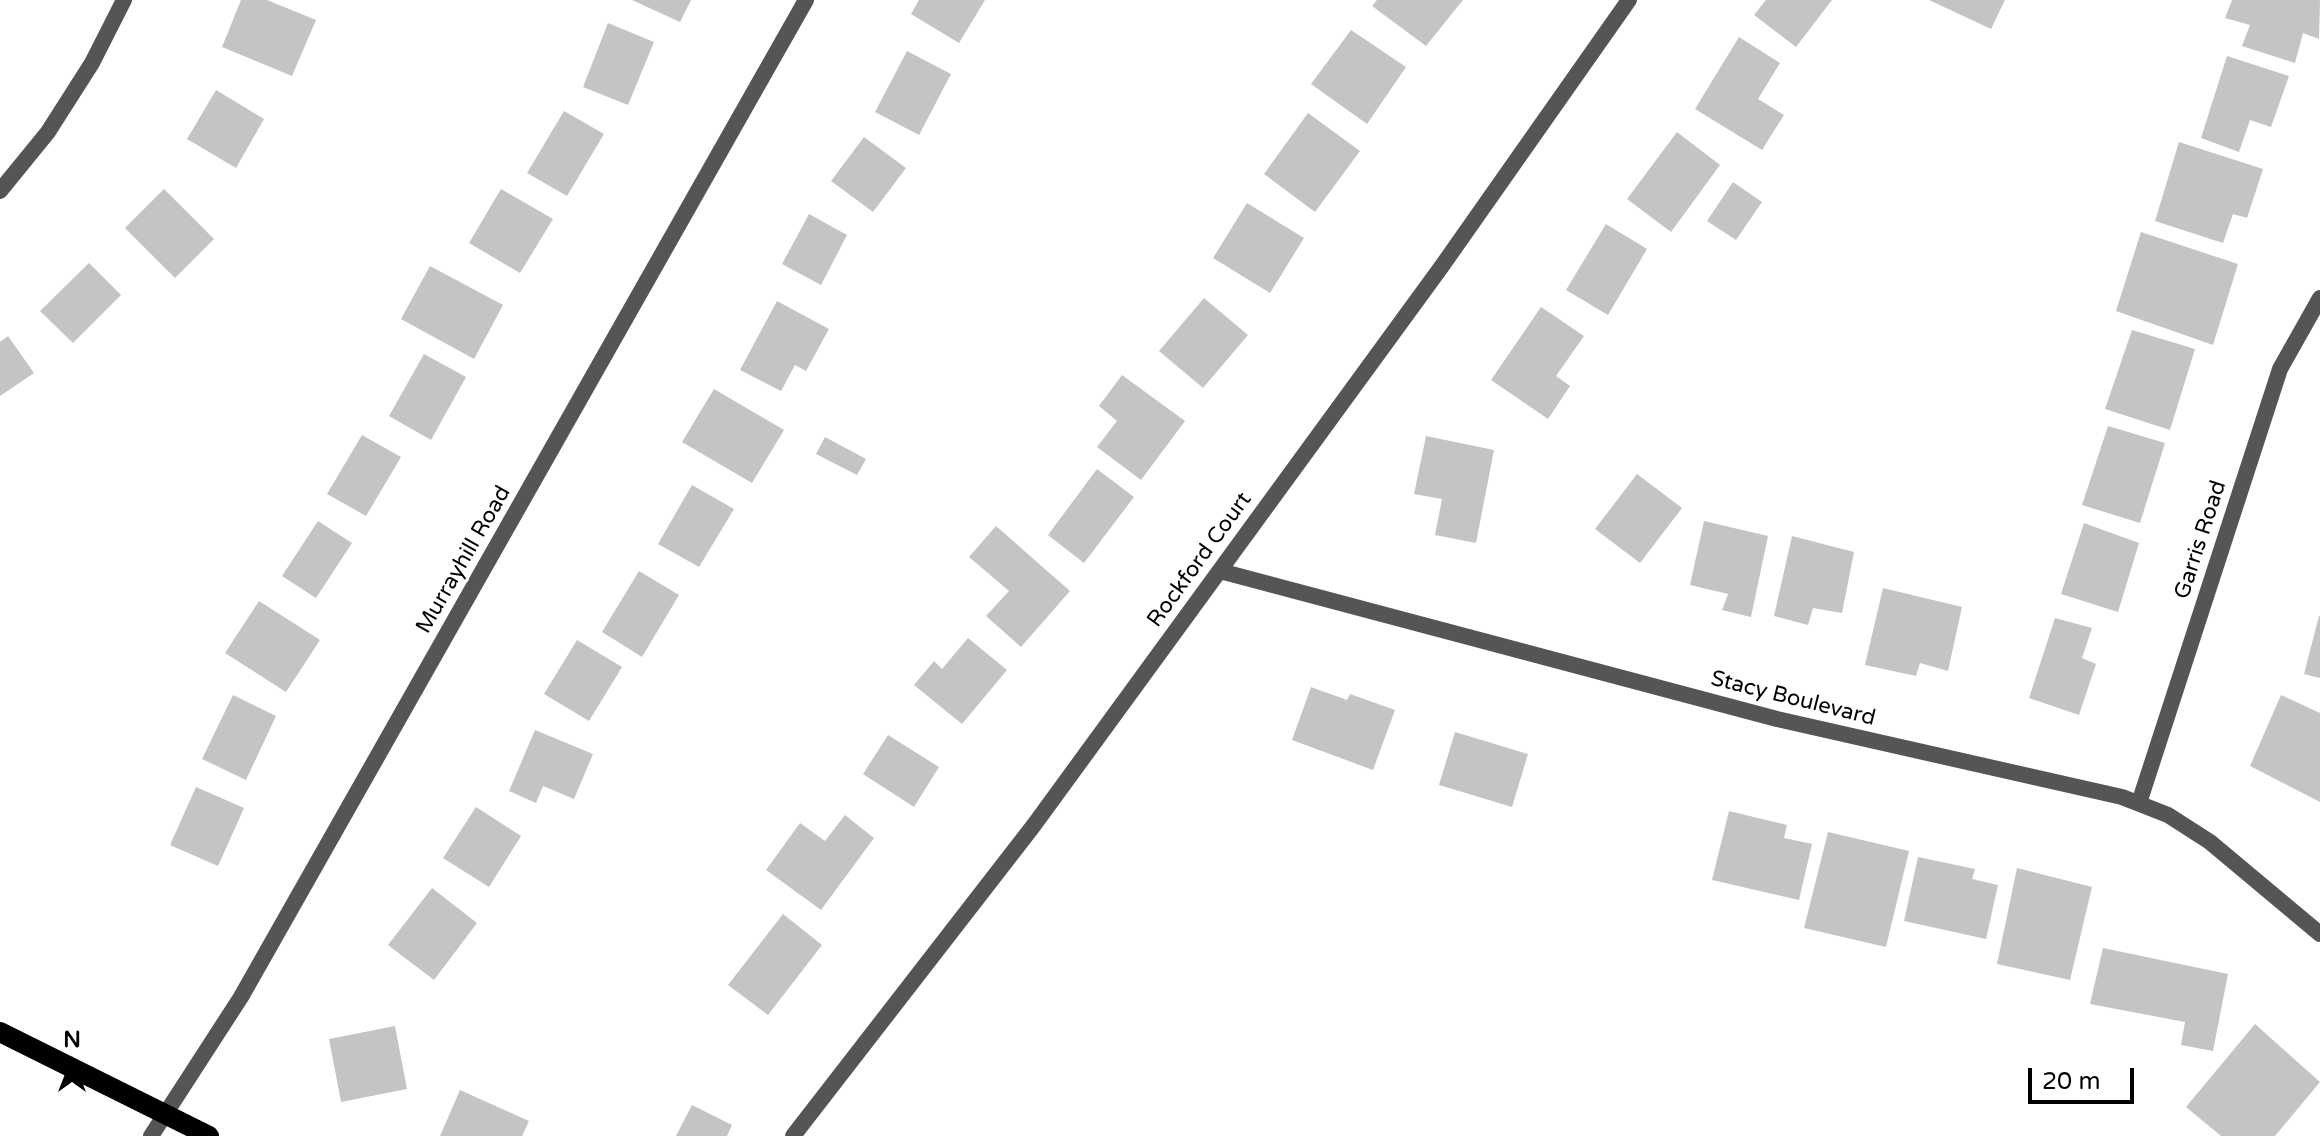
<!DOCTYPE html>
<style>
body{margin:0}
#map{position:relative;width:2320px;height:1136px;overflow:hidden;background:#fff;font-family:"Varela Round",sans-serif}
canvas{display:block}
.north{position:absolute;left:32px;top:1024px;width:80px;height:80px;-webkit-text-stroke:6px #fff;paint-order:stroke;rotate:0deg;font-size:22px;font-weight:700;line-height:32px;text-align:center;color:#000}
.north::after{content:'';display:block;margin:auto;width:28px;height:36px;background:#000;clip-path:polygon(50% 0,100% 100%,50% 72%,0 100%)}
.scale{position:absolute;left:2028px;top:1068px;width:106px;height:36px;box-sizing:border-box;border:4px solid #000;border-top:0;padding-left:10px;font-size:24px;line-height:28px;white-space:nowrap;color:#000;-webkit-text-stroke:6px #fff;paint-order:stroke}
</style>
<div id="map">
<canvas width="2320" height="1136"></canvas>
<div class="north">N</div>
<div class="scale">20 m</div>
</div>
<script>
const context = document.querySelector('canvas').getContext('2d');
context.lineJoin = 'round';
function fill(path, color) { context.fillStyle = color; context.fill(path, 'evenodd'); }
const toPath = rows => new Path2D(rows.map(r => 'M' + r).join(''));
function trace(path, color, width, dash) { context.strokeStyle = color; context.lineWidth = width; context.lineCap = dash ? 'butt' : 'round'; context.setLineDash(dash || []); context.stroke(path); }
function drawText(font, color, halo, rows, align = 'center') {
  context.font = font + ' "Varela Round",sans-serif'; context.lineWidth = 6; context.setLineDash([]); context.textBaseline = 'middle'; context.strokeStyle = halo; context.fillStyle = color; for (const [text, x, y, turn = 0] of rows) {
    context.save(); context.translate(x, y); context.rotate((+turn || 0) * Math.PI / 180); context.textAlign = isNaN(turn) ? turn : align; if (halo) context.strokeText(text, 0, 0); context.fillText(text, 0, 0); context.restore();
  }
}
const building = toPath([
 [241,0,267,0,316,20,292,76,222,47],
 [632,0,691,0,680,22],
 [919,0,985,0,959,43,911,14],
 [1377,0,1463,0,1426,46,1372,6],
 [1766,0,1832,0,1796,47,1754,15],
 [1929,0,2005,0,1991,29],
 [2232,0,2320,0,2319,39,2303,33,2295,63,2242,46,2250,25,2225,18],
 [608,23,654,42,628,105,583,87],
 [1351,30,1406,67,1367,124,1311,84],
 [1739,37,1780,63,1758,99,1784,115,1762,150,1695,109],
 [907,51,951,74,919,135,875,112],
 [2227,56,2289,76,2271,127,2250,120,2239,152,2201,138],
 [216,90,264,119,236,168,187,139],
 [564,111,604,134,567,196,527,173],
 [1308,113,1360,151,1315,212,1264,174],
 [1677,132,1720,165,1671,232,1627,199],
 [864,137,906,168,873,212,831,181],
 [2179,142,2263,169,2247,218,2233,214,2223,243,2155,221],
 [1733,182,1762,202,1736,240,1707,221],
 [164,189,214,239,175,278,125,228],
 [501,189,553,219,520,273,469,243],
 [1247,203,1304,238,1270,293,1213,258],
 [809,214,847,235,821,285,782,264],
 [1606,224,1647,249,1608,315,1566,290],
 [2141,232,2238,264,2213,345,2116,311],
 [89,263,121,295,73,343,40,311],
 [430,266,503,305,474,359,401,319],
 [1204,298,1248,335,1203,388,1159,351],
 [777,301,829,329,806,371,795,365,781,391,740,370],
 [1541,307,1584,336,1556,376,1570,386,1548,419,1491,380],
 [2132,330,2195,349,2170,430,2105,409],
 [8,336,34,373,0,396,0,342],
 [424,354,466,377,431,440,389,416],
 [1122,375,1185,421,1141,480,1097,447,1117,421,1099,406],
 [714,389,784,430,752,483,682,442],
 [2108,426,2165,443,2140,523,2082,505],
 [362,435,401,457,366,516,327,494],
 [1426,436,1494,450,1476,543,1435,535,1442,499,1414,494],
 [825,437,866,459,857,475,816,454],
 [1097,469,1134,497,1084,563,1048,535],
 [1637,474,1682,508,1640,563,1595,529],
 [692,485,734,509,699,567,658,544],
 [318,521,352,543,316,598,282,576],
 [1704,521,1768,536,1751,617,1722,610,1728,594,1690,585],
 [2084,523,2139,543,2118,612,2061,594],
 [996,526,1070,591,1021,647,986,616,1009,591,969,557],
 [1792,536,1854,552,1842,613,1813,608,1808,625,1774,616],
 [639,571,679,595,642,657,602,632],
 [1883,588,1962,607,1948,671,1920,663,1916,676,1865,665],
 [259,601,320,640,286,692,225,653],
 [2319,616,2320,616,2320,678,2304,674],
 [2055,618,2092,628,2082,658,2096,664,2079,715,2029,698],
 [968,638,1007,670,962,724,914,685,934,661,942,669],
 [577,640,622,667,589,721,544,694],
 [1311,687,1347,700,1350,694,1395,710,1373,770,1292,740],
 [233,695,276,716,246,780,202,759],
 [2281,695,2320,713,2320,802,2250,766],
 [535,730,593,754,574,799,543,786,536,803,509,791],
 [1455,732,1528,754,1512,807,1439,785],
 [888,735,939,767,914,807,863,774],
 [196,787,244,808,218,866,170,845],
 [476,807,521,836,489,887,443,858],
 [1729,811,1787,825,1784,838,1812,844,1799,900,1712,880],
 [845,815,874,838,821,910,766,870,800,823,825,841],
 [1828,832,1909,851,1886,947,1804,928],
 [1918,857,1975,869,1972,879,1998,885,1986,939,1904,921],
 [2017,868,2092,887,2070,980,1997,964],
 [432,888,477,923,434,980,388,945],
 [783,914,822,945,768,1015,728,985],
 [2103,948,2228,974,2213,1051,2181,1045,2185,1022,2090,1004],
 [2255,1024,2320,1082,2275,1136,2221,1136,2186,1107],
 [395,1026,407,1089,341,1102,329,1039],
 [460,1090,529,1121,522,1136,440,1136],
 [692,1105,732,1125,727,1136,676,1136]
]);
const minor = toPath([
 [0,191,48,132,92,63,124,0],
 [1220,571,1777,719,2122,797,2168,815,2210,842,2320,934],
 [2139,803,2280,369,2320,298],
 [151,1136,241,997,806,0],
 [793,1136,1034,825,1442,266,1629,0]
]);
const primary = toPath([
 [0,1032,209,1136]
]);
const streetNames = [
 ["Garris Road",2201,540,-72],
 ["Murrayhill Road",464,560,-60],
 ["Rockford Court",1200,560,-54],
 ["Stacy Boulevard",1793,699,14]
];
fill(building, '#c4c4c4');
trace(minor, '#555', 16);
trace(primary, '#000', 20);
drawText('22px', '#000', '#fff', streetNames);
</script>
